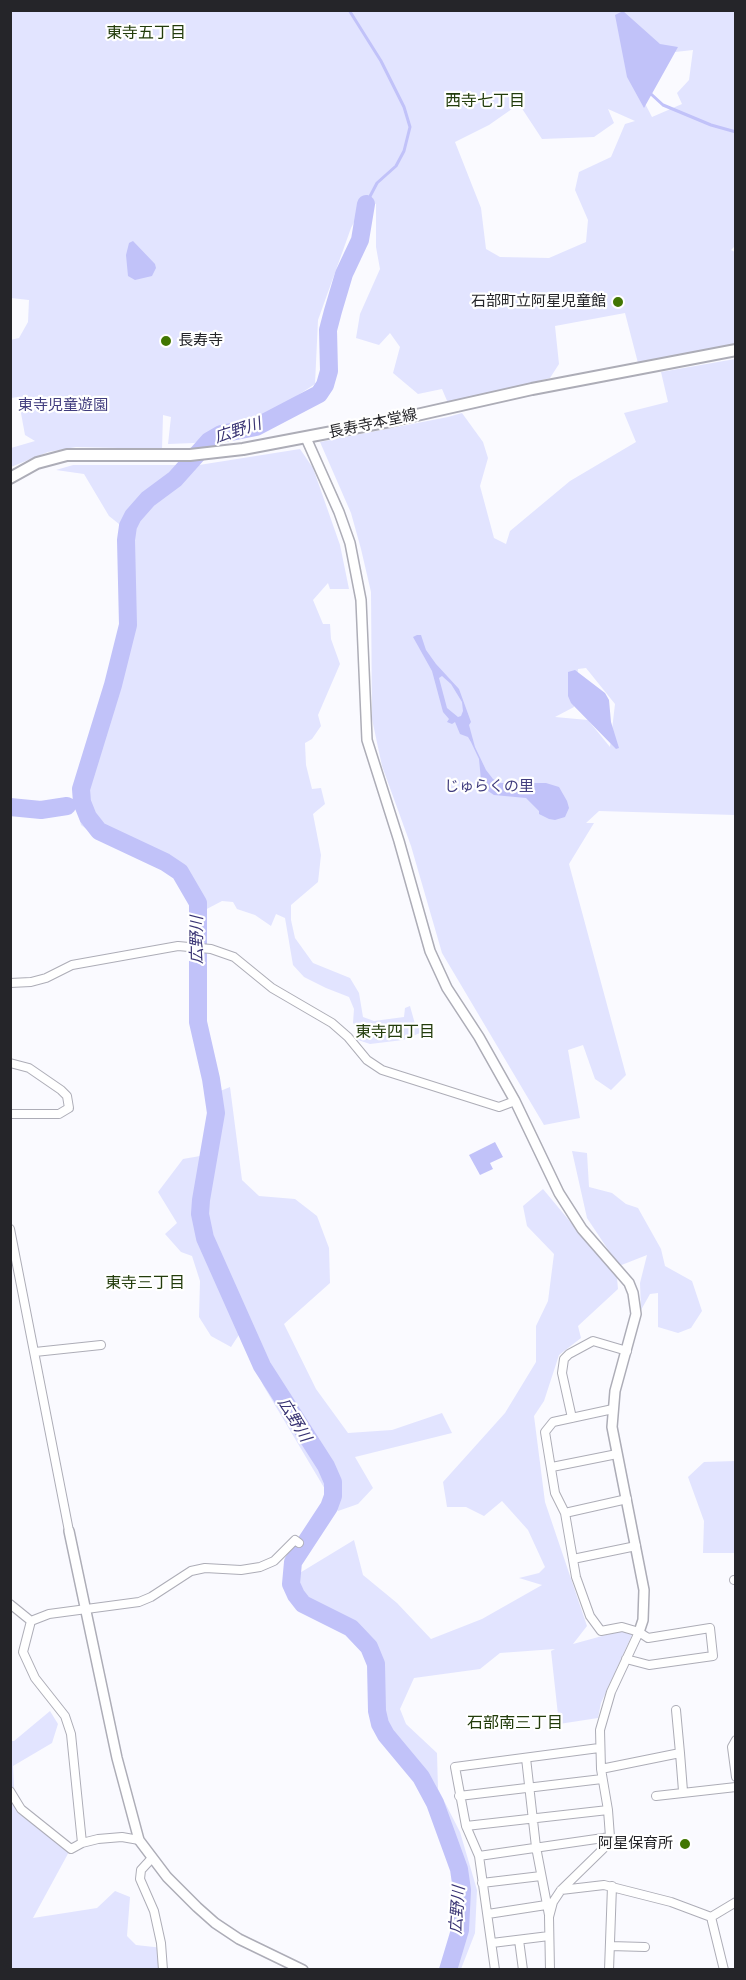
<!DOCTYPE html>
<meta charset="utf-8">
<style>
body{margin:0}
#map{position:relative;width:746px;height:1980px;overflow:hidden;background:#fafaff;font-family:Manrope,sans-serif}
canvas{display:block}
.frame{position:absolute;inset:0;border:12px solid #252529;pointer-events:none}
</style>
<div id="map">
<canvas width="746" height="1980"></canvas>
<div class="frame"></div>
</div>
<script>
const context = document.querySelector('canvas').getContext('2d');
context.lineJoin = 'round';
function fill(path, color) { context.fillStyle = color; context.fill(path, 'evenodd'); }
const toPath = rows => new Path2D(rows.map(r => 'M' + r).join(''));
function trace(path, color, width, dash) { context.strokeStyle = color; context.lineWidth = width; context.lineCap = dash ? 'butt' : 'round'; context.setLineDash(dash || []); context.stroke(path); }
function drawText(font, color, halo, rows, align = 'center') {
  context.font = font + ' Manrope,"Noto Sans JP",sans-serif'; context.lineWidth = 4.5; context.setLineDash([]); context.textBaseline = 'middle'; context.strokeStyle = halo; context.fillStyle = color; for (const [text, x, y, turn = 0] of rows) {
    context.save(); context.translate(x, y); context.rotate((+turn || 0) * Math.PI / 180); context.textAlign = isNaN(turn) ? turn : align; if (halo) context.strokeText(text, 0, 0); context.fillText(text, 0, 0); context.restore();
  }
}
const green = toPath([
 [11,11,735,11,736,245,731,250,735,252,735,345,638,363,625,313,555,326,559,364,550,378,448,403,442,389,418,394,393,373,400,347,390,333,379,345,356,338,360,314,380,269,376,247,376,204,365,201,351,228,318,320,315,384,251,426,194,443,168,444,171,417,163,415,162,449,76,447,48,452,11,467,11,448,35,441,25,435,18,397,11,398,10,340,19,338,28,322,29,300,11,298],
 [693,50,689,80,677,93,682,104,652,117,638,90,657,54],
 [519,104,542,139,594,137,614,123,608,109,635,121,625,124,611,157,579,172,575,190,588,220,586,242,549,258,500,257,486,249,481,208,455,142,489,125],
 [735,359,735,815,599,811,586,823,594,823,569,864,626,1075,611,1090,595,1079,583,1045,568,1050,580,1118,544,1125,442,953,411,846,382,766,372,719,371,592,361,549,351,513,320,442,448,417,462,413,483,442,488,458,480,486,494,538,506,544,510,531,570,481,636,442,624,413,668,402,661,372],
 [586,668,615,704,610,747,588,720,555,717,574,707,578,669],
 [300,449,313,468,340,545,349,589,330,589,328,583,313,600,323,624,330,624,331,639,340,664,318,715,321,726,312,739,305,743,306,765,312,789,321,788,325,804,313,814,321,855,318,882,291,905,291,920,295,938,313,963,350,978,359,993,363,1017,374,1021,404,1017,405,1008,410,1006,415,1024,428,1023,420,1033,403,1040,370,1044,358,1040,362,1033,353,1023,354,1009,349,997,326,988,304,977,293,965,285,918,276,914,271,926,255,915,237,909,233,902,222,901,203,911,196,888,176,864,143,844,125,840,101,840,81,825,73,790,122,633,119,524,109,516,84,474,56,470,73,465,199,465],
 [230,1087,242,1180,259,1196,295,1199,317,1216,329,1248,330,1283,284,1324,316,1389,348,1433,392,1430,442,1413,452,1433,355,1457,373,1488,358,1504,338,1511,263,1385,242,1330,231,1347,211,1336,199,1317,200,1281,192,1256,181,1252,165,1234,177,1223,158,1192,183,1159,200,1156,212,1121,208,1096],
 [572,1151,587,1153,589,1187,612,1193,626,1204,638,1208,661,1249,665,1266,692,1281,702,1311,691,1328,678,1333,658,1327,658,1293,650,1294,641,1310,640,1283,647,1255,619,1266,587,1218],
 [543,1189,617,1278,618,1289,578,1326,581,1338,559,1355,544,1401,534,1416,545,1502,587,1626,573,1644,624,1630,632,1635,601,1703,598,1718,559,1724,551,1651,555,1649,500,1653,480,1669,414,1678,400,1709,406,1724,437,1753,438,1789,460,1832,477,1890,475,1933,461,1969,454,1969,466,1928,464,1876,448,1824,420,1769,391,1734,385,1716,380,1651,358,1628,316,1605,302,1595,298,1574,354,1540,363,1575,397,1603,431,1639,482,1619,542,1585,519,1578,539,1573,545,1567,528,1530,502,1501,484,1516,466,1507,447,1507,443,1482,505,1413,536,1362,536,1326,548,1301,554,1254,527,1226,523,1206],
 [735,1461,735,1553,703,1553,704,1521,688,1477,704,1462],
 [50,1711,58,1724,52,1743,13,1766,15,1807,70,1850,33,1918,97,1908,115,1891,130,1897,127,1936,136,1945,163,1948,165,1969,11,1969,10,1741,14,1741]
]);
const water = toPath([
 [623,11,660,44,678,47,644,108,627,77,615,15],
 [133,241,155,264,156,268,152,276,135,280,128,276,126,255,129,243],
 [417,635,421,635,426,650,436,664,459,689,471,722,469,725,475,747,486,770,493,779,500,783,546,783,559,787,567,801,569,808,565,817,555,820,549,819,539,814,539,811,526,798,494,795,485,789,481,780,479,759,471,742,468,737,460,734,455,722,452,724,447,722,449,719,443,712,432,671,413,637],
 [442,676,451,684,462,702,463,711,461,716,458,717,447,708,439,678],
 [575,670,605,693,609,700,611,722,619,748,616,749,571,703,568,696,568,672],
 [495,1142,503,1157,490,1163,493,1169,480,1175,469,1155]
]);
const stream = toPath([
 [349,10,381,61,404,107,410,127,404,151,396,166,377,183,366,204],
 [651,94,663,105,711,125,736,132],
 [77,803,82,802]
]);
const river = toPath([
 [366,204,360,240,344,274,333,311,328,330,329,371,325,385,319,394,256,427,221,434,209,441,175,479,148,499,133,516,128,526,126,540,128,625,113,685,81,789,82,802,88,817,99,831,165,862,180,872,198,903,198,1022,211,1079,216,1113,201,1200,200,1214,205,1238,262,1366,326,1466,333,1482,333,1496,329,1507,293,1562,291,1584,296,1595,303,1604,351,1628,369,1647,376,1664,377,1711,380,1724,386,1735,421,1777,435,1803,459,1869,462,1890,460,1930,448,1970],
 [10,807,41,810,67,806]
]);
const minor = toPath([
 [10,983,31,982,46,978,72,965,178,946,211,949,234,957,272,988,332,1023,348,1037,367,1060,382,1070,499,1107,515,1101],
 [10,1063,29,1068,61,1090,67,1096,69,1108,59,1114,10,1114],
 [10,1229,69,1531],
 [35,1352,101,1345],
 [613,1409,553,1422,545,1432,555,1493,565,1513,576,1577,590,1616,601,1631,622,1627,639,1632,648,1638,710,1628,713,1656,649,1665,626,1659],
 [572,1418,562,1373,564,1359,569,1354,593,1341,627,1351],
 [552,1467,617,1454],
 [565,1513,627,1499],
 [573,1559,636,1546],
 [734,1580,736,1580],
 [10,1604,31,1621],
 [31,1621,49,1614,139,1602,151,1597,191,1571,205,1568,241,1570,260,1567,274,1561,295,1540,299,1543],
 [31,1621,23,1652,35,1678,65,1716,71,1734,82,1843],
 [676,1710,680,1753],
 [736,1740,732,1747,736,1777],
 [526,1758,536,1847,549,1915],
 [601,1769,680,1753,683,1791],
 [10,1791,21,1809,71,1849,82,1843,98,1839,122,1837,139,1840],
 [459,1796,602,1779],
 [656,1796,736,1787],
 [466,1826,608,1810],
 [479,1856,610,1837],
 [152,1858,141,1870,140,1879,154,1911,161,1943,163,1970],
 [482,1883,541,1876],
 [561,1890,604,1885,671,1902,711,1917],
 [488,1914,546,1905],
 [711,1917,724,1970],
 [711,1917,736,1902],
 [519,1940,523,1970],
 [492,1943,549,1936],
 [610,1946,645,1947],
 [495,1970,479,1856,466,1826,455,1767,599,1748],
 [550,1970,549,1917,553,1902,561,1890,603,1849,610,1837,608,1810,601,1769,600,1730,611,1692,639,1632],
 [609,1970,612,1886]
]);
const tertiary = toPath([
 [306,438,339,512,350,543,361,600,367,740,399,841,430,951,447,988,479,1037,515,1101,559,1193,582,1229,629,1283,633,1293,636,1314,615,1391,612,1427,644,1590,643,1620,639,1632],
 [69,1531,117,1758,139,1840,167,1877,197,1907,215,1923,239,1939,303,1970]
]);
const secondary = toPath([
 [10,478,37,463,67,455,190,455,243,449,390,421,532,389,736,350]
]);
const markers = [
 [618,302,6,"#417602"],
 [166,341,6,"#417602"],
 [685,1844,6,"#417602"]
];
const poiNames = [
 ["石部町立阿星児童館",606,302],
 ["長寿寺",178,341,"left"],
 ["阿星保育所",673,1844]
];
const parkNames = [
 ["東寺児童遊園",63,406],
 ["じゅらくの里",489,787]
];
const streetNames = [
 ["長寿寺本堂線",373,424,-12]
];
const neighbourhoodNames = [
 ["東寺五丁目",146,34],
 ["西寺七丁目",485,102],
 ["東寺四丁目",395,1033],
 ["東寺三丁目",145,1284],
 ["石部南三丁目",515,1724]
];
const waterNames = [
 ["広野川",238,431,-18],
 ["広野川",198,940,-90],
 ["広野川",294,1420,59],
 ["広野川",458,1910,-86]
];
fill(green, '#e2e4ff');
fill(water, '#c1c2f9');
trace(stream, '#c1c2f9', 3);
trace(river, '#c1c2f9', 18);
trace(minor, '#adadb7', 10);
trace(tertiary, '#adadb7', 12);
trace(secondary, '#adadb7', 14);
trace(minor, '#fff', 8);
trace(tertiary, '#fff', 9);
trace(secondary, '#fff', 10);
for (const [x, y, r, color] of markers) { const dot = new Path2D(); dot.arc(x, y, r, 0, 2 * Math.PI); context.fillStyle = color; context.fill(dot); trace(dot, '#fff', 2); }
drawText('15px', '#252529', '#fff', poiNames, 'right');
drawText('15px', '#413d7e', '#fff', parkNames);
drawText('15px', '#252529', '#fff', streetNames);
drawText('16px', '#223c0b', '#fff', neighbourhoodNames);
drawText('italic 16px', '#383373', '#fff', waterNames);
</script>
